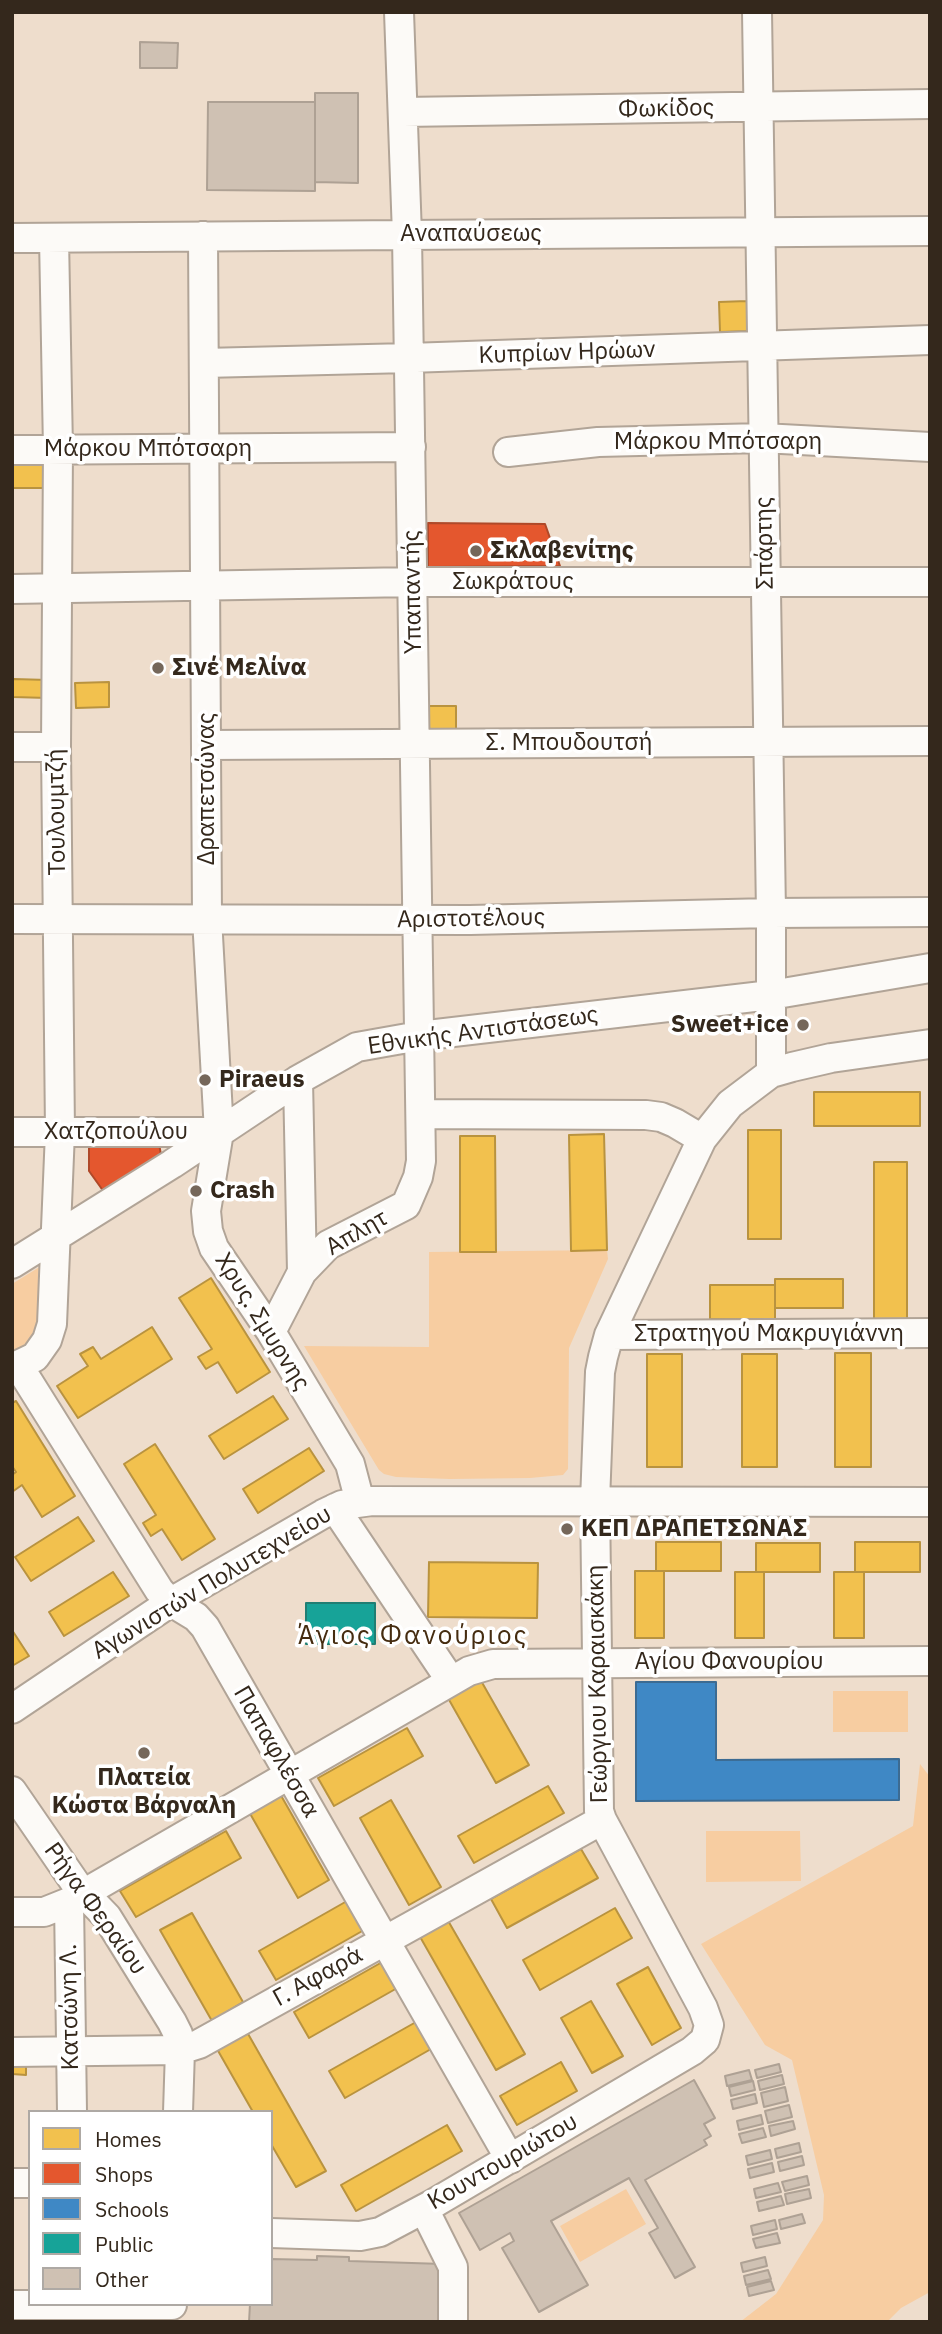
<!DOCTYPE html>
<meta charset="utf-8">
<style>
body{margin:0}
#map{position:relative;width:942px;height:2334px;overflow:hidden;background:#edc;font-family:"IBM Plex Sans",sans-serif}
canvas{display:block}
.frame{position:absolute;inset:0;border:14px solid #34281c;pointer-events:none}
.legend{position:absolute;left:28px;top:2110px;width:245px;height:196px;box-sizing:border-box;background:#fff;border:2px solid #aea9a4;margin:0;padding:9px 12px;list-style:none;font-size:21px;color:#34281c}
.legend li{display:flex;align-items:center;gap:14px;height:35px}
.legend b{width:35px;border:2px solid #aea9a4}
</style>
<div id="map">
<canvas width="942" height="2334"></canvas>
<div class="frame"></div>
<ul class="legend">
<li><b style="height:19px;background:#f2c14e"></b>Homes</li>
<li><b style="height:19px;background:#e4572e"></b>Shops</li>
<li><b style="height:19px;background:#3f88c5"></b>Schools</li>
<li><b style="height:19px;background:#17a398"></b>Public</li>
<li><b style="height:19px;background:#cfc1b3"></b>Other</li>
</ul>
</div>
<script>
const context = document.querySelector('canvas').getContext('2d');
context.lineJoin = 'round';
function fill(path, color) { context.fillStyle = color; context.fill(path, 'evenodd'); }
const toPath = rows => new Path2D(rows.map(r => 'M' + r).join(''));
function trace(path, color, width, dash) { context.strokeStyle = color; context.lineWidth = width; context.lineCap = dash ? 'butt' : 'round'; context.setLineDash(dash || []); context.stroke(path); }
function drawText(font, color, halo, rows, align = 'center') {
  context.font = font + ' "IBM Plex Sans",sans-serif'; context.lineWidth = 7; context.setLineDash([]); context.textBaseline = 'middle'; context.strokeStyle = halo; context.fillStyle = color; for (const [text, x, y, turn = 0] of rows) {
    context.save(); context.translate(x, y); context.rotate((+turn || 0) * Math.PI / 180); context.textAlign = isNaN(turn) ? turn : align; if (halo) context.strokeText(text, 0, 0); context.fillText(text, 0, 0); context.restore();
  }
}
const green = toPath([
 [607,1250,608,1259,569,1348,568,1469,563,1475,530,1478,450,1479,396,1477,384,1474,379,1470,304,1346,429,1347,429,1252],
 [46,1263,42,1328,30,1344,12,1355,12,1284],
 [833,1691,908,1691,908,1732,833,1732],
 [920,1764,930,1777,930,2292,901,2308,887,2322,740,2322,776,2294,823,2220,824,2195,792,2060,765,2045,701,1944,913,1826],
 [706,1831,800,1831,801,1881,706,1882],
 [626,2189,646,2224,580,2262,560,2226]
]);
const homes = toPath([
 [747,301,749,331,720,332,719,302,747,301],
 [12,462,49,462,49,488,12,488,12,462],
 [13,679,48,680,48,698,13,697,13,679],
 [109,682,109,707,76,708,75,683,109,682],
 [429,706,456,706,456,735,429,735,429,706],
 [814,1092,920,1092,920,1126,814,1126,814,1092],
 [748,1130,781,1130,781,1239,748,1239,748,1130],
 [604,1134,607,1250,571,1251,569,1135,604,1134],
 [460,1136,495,1136,496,1252,460,1252,460,1136],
 [874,1162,907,1162,907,1323,874,1323,874,1162],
 [211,1278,270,1372,237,1393,218,1362,206,1369,198,1357,212,1349,179,1298,211,1278],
 [775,1279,843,1279,843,1308,775,1308,775,1279],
 [710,1285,775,1285,775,1319,710,1319,710,1285],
 [152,1327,172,1359,78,1418,57,1386,88,1366,80,1354,93,1347,101,1359,152,1327],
 [835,1353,871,1353,871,1467,835,1467,835,1353],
 [647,1354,682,1354,682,1467,647,1467,647,1354],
 [742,1354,777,1354,777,1467,742,1467,742,1354],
 [273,1396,288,1419,224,1459,209,1436,273,1396],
 [16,1401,75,1496,42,1517,22,1485,12,1492,12,1475,16,1472,12,1466,12,1403,16,1401],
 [155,1444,215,1539,182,1560,162,1529,151,1536,143,1523,156,1515,124,1464,155,1444],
 [309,1448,324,1471,258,1513,243,1489,309,1448],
 [78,1517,94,1541,31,1581,15,1557,78,1517],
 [656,1542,721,1542,721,1571,656,1571,656,1542],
 [855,1542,920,1542,920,1572,855,1572,855,1542],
 [756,1543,820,1543,820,1572,756,1572,756,1543],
 [429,1562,538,1563,537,1618,428,1617,429,1562],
 [635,1571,664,1571,664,1638,635,1638,635,1571],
 [113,1572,129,1596,64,1636,49,1612,113,1572],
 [735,1572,764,1572,764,1638,735,1638,735,1572],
 [834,1572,864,1572,864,1638,834,1638,834,1572],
 [12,1630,29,1656,12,1666,12,1630],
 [480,1679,529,1765,496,1783,448,1698,480,1679],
 [407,1728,423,1756,334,1806,318,1778,407,1728],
 [548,1786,564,1813,474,1863,458,1836,548,1786],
 [279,1792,329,1880,298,1898,248,1810,279,1792],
 [391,1800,441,1887,409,1905,360,1818,391,1800],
 [226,1831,241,1858,136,1917,120,1891,226,1831],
 [581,1849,598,1878,507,1928,491,1899,581,1849],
 [347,1901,364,1930,276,1980,259,1951,347,1901],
 [615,1908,632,1938,540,1990,523,1960,615,1908],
 [443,1912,525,2054,496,2070,415,1928,443,1912],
 [192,1913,243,2002,212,2021,160,1930,192,1913],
 [384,1961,399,1987,309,2038,294,2012,384,1961],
 [648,1967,681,2028,652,2045,617,1984,648,1967],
 [591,2001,623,2056,592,2073,561,2018,591,2001],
 [416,2022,431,2049,345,2098,329,2071,416,2022],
 [243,2025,326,2171,296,2187,271,2144,271,2112,253,2112,213,2042,243,2025],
 [12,2057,26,2057,26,2075,12,2074,12,2057],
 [561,2062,577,2091,517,2125,500,2096,561,2062],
 [447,2125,462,2151,356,2211,341,2185,447,2125]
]);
const shops = toPath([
 [428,523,545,524,560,566,428,567,428,523],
 [89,1138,158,1138,161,1155,104,1192,89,1171,89,1138]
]);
const schools = toPath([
 [636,1682,716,1682,716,1760,899,1759,899,1800,636,1801,636,1682]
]);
const public = toPath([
 [306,1603,375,1603,375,1644,306,1644,306,1603]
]);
const building = toPath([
 [140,42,178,43,177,68,140,68,140,42],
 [315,93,358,93,358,183,315,182,315,93],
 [208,102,315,102,315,191,207,190,208,102],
 [779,2064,781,2072,757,2078,755,2070,779,2064],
 [749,2070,752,2080,727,2086,725,2076,749,2070],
 [782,2075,784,2084,760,2090,758,2081,782,2075],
 [694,2080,715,2118,704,2124,711,2136,704,2140,707,2145,645,2180,695,2267,675,2278,649,2233,658,2228,629,2178,551,2221,588,2285,539,2312,502,2248,514,2241,510,2233,480,2250,459,2213,694,2080],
 [753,2081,755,2090,731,2096,729,2087,753,2081],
 [785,2087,788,2101,764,2107,761,2093,785,2087],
 [755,2094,757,2103,733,2109,731,2100,755,2094],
 [789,2105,792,2117,768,2123,765,2111,789,2105],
 [761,2115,763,2124,739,2130,737,2121,761,2115],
 [793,2121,795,2129,771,2136,769,2126,793,2121],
 [763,2128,766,2137,742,2143,739,2134,763,2128],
 [799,2143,801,2152,777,2158,775,2149,799,2143],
 [770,2150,772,2159,748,2165,746,2156,770,2150],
 [802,2156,804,2165,780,2171,778,2162,802,2156],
 [772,2163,774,2172,750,2178,748,2169,772,2163],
 [807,2176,809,2185,785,2191,782,2182,807,2176],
 [778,2183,781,2192,756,2198,754,2189,778,2183],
 [809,2189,811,2198,787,2204,785,2194,809,2189],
 [781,2196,784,2205,759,2211,757,2202,781,2196],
 [802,2214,805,2223,781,2229,779,2220,802,2214],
 [775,2220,777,2229,753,2235,751,2226,775,2220],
 [777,2233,780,2243,756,2248,753,2239,777,2233],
 [317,2256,349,2257,349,2261,443,2264,441,2322,249,2322,250,2304,271,2304,271,2259,317,2260,317,2256],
 [765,2257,767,2266,743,2272,741,2263,765,2257],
 [768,2270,771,2279,746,2285,744,2276,768,2270],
 [771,2281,774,2290,749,2296,747,2287,771,2281]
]);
const minor = toPath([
 [757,12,771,913,771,1073],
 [403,112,930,104],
 [203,236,207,918,219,1132,206,1211,208,1231,214,1248,271,1332,350,1464,360,1502],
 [12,238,930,231],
 [204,363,409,358,930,340],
 [12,450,411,447],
 [508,452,598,442,763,438,930,447],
 [12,589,413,582,930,582],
 [207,745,930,741],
 [12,747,56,747],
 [12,919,470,920,771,913,930,912],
 [298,1080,302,1272],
 [421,1114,646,1115,661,1117,675,1123,702,1139],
 [12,1132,219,1132],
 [12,1264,172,1164,298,1080,357,1047,419,1036,771,995,930,968],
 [271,1332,302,1272,328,1245,406,1205,418,1177,421,1161,407,235,399,12],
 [609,1335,930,1333],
 [18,1365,159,1590,168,1600,196,1617,205,1627,510,2159],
 [12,1368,35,1357,47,1340,52,1324,60,1132,56,747,58,449,54,238],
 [335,1508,451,1681],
 [12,1709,171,1602,323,1514,342,1505,372,1501,930,1502],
 [12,1791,78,1887,107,1917,172,2022,178,2034,180,2050,178,2112],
 [69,1902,72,2112],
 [12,1912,44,1912,69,1902,469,1671,493,1664,930,1661],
 [12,2052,180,2050,199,2044,602,1820],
 [12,2183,30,2183],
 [424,2209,453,2267,453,2322],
 [271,2233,360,2236,380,2232,431,2205,692,2051,705,2040,709,2025,703,2008,602,1820,599,1811,595,1501,600,1372,603,1357,609,1335,702,1139,730,1104,771,1073,792,1067,831,1058,930,1044],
 [12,2305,172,2305]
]);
const markers = [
 [476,551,7,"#75675a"],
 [158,668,7,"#75675a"],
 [803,1025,7,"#75675a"],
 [205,1080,7,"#75675a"],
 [196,1191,7,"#75675a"],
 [567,1529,7,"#75675a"],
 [144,1753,7,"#75675a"]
];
const streetNames = [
 ["Φωκίδος",666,109,-1],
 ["Αναπαύσεως",471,234],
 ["Κυπρίων Ηρώων",567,353,-2],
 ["Μάρκου Μπότσαρη",718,442],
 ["Μάρκου Μπότσαρη",148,449],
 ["Σπάρτης",765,543,-91],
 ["Σωκράτους",513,582],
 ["Υπαπαντής",413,592,-91],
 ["Σ. Μπουδουτσή",569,743],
 ["Δραπετσώνας",207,789,-90],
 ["Τουλουμτζή",57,812,-91],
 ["Αριστοτέλους",471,919,-1],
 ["Εθνικής Αντιστάσεως",483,1031,-8],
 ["Χατζοπούλου",116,1132],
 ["Απλητ",357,1233,-30],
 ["Χρυς. Σμυρνης",262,1322,58],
 ["Στρατηγού Μακρυγιάννη",769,1334],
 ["Αγωνιστών Πολυτεχνείου",212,1583,-31],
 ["Αγίου Φανουρίου",729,1662],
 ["Γεώργιου Καραισκάκη",598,1684,-91],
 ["Παπαφλέσσα",276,1752,60],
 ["Ρήγα Φεραίου",95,1909,54],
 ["Γ. Αφαρά",318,1977,-29],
 ["Κατσώνη Λ.",70,2007,-91],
 ["Κουντουριώτου",503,2162,-30]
];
const poiNames = [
 ["Σκλαβενίτης",490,551],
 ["Σινέ Μελίνα",172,668],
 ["Sweet+ice",789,1025,"right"],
 ["Piraeus",219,1080],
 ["Crash",210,1191],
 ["ΚΕΠ ΔΡΑΠΕΤΣΩΝΑΣ",581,1529],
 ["Πλατεία",144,1778,"center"],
 ["Κώστα Βάρναλη",144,1806,"center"]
];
const neighbourhoodNames = [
 ["Άγιος Φανούριος",413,1636]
];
fill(green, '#f7cda1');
fill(homes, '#f2c14e');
trace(homes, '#b9933f', 2);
fill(shops, '#e4572e');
trace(shops, '#af4929', 2);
fill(schools, '#3f88c5');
trace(schools, '#3c6b92', 2);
fill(public, '#17a398');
trace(public, '#207e73', 2);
fill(building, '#cfc1b3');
trace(building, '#aea194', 2);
trace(minor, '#b1a497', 32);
trace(minor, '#fcfaf7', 28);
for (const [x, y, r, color] of markers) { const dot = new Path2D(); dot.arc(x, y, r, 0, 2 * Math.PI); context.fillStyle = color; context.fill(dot); trace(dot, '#fff', 2.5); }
drawText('24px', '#34281c', '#fff', streetNames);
drawText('bold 24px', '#34281c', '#fff', poiNames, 'left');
context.letterSpacing = '2px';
drawText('26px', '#452c10', '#fff', neighbourhoodNames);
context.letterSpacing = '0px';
</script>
